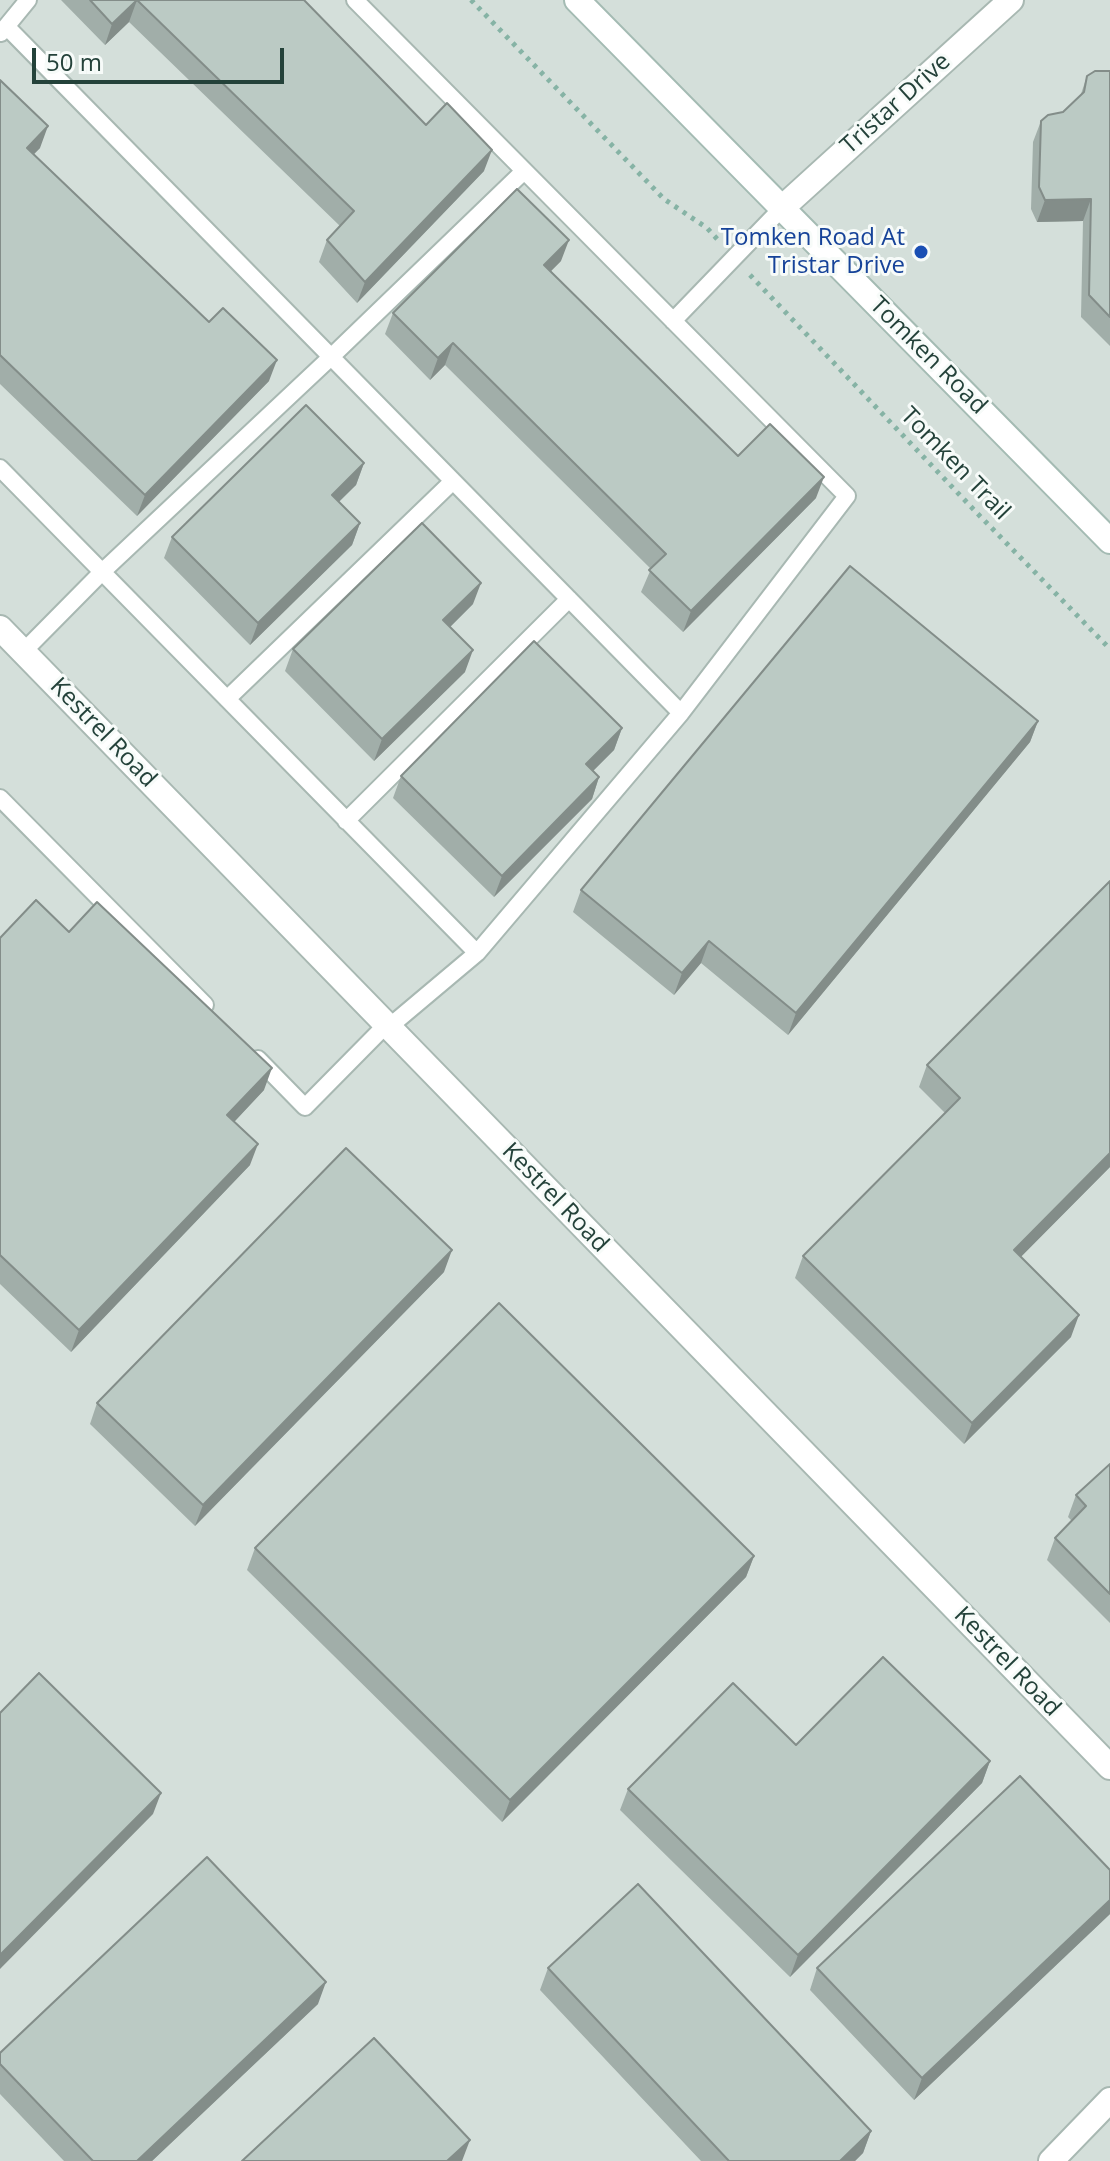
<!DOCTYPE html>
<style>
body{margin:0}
#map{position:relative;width:1110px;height:2161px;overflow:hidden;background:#e6efeb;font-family:"Open Sans",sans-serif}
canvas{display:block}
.scale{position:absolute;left:32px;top:48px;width:252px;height:36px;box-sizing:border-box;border:4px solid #24423a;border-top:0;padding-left:10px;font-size:24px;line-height:28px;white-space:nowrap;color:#24423a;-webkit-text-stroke:6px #f7fbf9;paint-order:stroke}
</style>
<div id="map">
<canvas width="1110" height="2161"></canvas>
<div class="scale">50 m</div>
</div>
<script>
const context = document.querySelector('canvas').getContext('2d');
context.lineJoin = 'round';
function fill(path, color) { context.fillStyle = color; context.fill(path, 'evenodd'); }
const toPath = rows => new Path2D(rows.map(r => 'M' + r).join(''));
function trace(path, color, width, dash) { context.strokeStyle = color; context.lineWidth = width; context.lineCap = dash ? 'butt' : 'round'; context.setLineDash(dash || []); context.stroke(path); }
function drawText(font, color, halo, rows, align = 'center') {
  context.font = font + ' "Open Sans",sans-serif'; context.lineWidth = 6; context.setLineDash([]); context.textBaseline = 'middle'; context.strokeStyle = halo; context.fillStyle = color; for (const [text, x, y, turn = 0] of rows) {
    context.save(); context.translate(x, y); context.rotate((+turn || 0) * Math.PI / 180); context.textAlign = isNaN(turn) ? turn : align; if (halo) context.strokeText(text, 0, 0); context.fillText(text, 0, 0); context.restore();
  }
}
const built = toPath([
 [0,0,1110,0,1110,2161,0,2161]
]);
const path = toPath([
 [471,0,664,199,707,228,719,241],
 [750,275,976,512,1110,649]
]);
const service = toPath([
 [7,27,681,713],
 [1,33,28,0],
 [673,321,782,208],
 [0,468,477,953],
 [23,652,102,572,331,357,524,171],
 [227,699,453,481],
 [0,798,205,1005],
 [346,821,569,599],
 [258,1059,305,1107,380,1031,389,1027,477,953,681,713,847,496,355,0]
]);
const minor = toPath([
 [782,208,1011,0],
 [0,628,1110,1767],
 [1051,2161,1110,2100]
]);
const secondary = toPath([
 [577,0,1110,541]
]);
const wall = toPath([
 [61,0,304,0,426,125,484,171,357,303,319,262,327,240,340,226,129,22,105,45],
 [1110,71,1110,346,1081,317,1083,221,1037,222,1031,209,1033,142,1041,121,1063,112,1080,97,1087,76],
 [0,80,40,148,34,154,269,381,137,516,0,384],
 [561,261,551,271,738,456,816,498,683,632,641,592,651,569,445,365,430,380,385,334,393,313],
 [364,463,356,485,339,502,360,523,352,545,250,645,164,558,172,537],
 [473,604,450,627,465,672,374,761,285,671,293,649],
 [1038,721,1030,742,788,1035,701,963,674,995,573,912,581,890],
 [622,728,614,750,593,771,599,777,592,799,494,897,393,798,401,776],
 [69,932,264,1090,234,1122,250,1165,71,1352,0,1284,0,938],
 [927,1065,1110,1167,1020,1257,1071,1337,964,1444,795,1278,803,1256,945,1113,919,1087],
 [444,1272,195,1526,90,1424,97,1403],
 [1110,1464,1110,1623,1047,1560,1055,1538,1072,1521,1068,1517,1076,1495],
 [255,1548,754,1556,746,1577,502,1822,247,1570],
 [796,1745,990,1761,982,1783,790,1977,620,1810,628,1789],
 [1110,1870,1110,1914,914,2100,810,1990,817,1968],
 [548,1968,871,2131,863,2153,855,2161,701,2161,540,1990],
 [318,2004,152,2161,64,2161,0,2094,0,2053]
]);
const shadedWall = toPath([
 [137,0,129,22,105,45,112,24],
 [48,126,40,148,19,169,27,148],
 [492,150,484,171,357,303,365,282],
 [1091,199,1083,221,1037,222,1045,200],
 [569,240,561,261,536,286,544,265],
 [453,343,445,365,430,380,438,358],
 [277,360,269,381,137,516,145,495],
 [364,463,356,485,324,516,332,495],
 [824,477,816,498,683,632,691,611],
 [360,523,352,545,250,645,258,623],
 [481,583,473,604,435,642,443,620],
 [473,650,465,672,374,761,382,739],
 [1038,721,1030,742,788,1035,796,1013],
 [622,728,614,750,578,786,586,764],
 [599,777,592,799,494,897,502,876],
 [709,941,701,963,674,995,682,973],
 [272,1068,264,1090,220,1137,227,1115],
 [258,1144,250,1165,71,1352,79,1330],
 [1110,1153,1110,1167,1006,1272,1014,1250],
 [452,1250,444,1272,195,1526,203,1505],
 [1079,1315,1071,1337,964,1444,972,1423],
 [754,1556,746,1577,502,1822,510,1800],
 [990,1761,982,1783,790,1977,798,1955],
 [161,1793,153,1814,0,1969,0,1955],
 [1110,1900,1110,1914,914,2100,922,2078],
 [326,1982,318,2004,152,2161,137,2161],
 [871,2131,863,2153,855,2161,840,2161],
 [470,2140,462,2161,447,2161]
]);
const building = toPath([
 [90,0,304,0,426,125,447,103,492,150,365,282,327,240,354,211,137,0,112,24,90,0],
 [1095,71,1110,71,1110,317,1089,295,1091,199,1045,200,1039,187,1041,121,1048,115,1063,112,1084,92,1087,76,1095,71],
 [0,80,48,126,27,148,209,322,223,308,277,360,145,495,0,355,0,80],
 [517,189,569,240,544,265,738,456,770,424,824,477,691,611,649,570,666,554,453,343,438,358,393,313,517,189],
 [306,405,364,463,332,495,360,523,258,623,172,537,306,405],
 [422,523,481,583,443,620,473,650,382,739,293,649,422,523],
 [850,566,1038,721,796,1013,709,941,682,973,581,890,850,566],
 [534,641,622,728,586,764,599,777,502,876,401,776,534,641],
 [1110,881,1110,1153,1014,1250,1079,1315,972,1423,803,1256,960,1098,927,1065,1110,881],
 [36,900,69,932,97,902,272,1068,227,1115,258,1144,79,1330,0,1255,0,938,36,900],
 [346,1148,452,1250,203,1505,97,1403,346,1148],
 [499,1303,754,1556,510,1800,255,1548,499,1303],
 [1110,1464,1110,1594,1055,1538,1086,1506,1076,1495,1110,1464],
 [883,1657,990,1761,798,1955,628,1789,733,1683,796,1745,883,1657],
 [39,1673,161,1793,0,1955,0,1713,39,1673],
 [1020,1776,1110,1870,1110,1900,922,2078,817,1968,1020,1776],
 [207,1857,326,1982,137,2161,93,2161,0,2064,0,2053,207,1857],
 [638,1884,871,2131,840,2161,729,2161,548,1968,638,1884],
 [374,2038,470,2140,447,2161,242,2161,374,2038]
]);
const markers = [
 [921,252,8,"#1a4fb4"]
];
const streetNames = [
 ["Tristar Drive",896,104,-42],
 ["Tomken Road",928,356,45],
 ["Tomken Trail",955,464,46],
 ["Kestrel Road",103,733,46],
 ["Kestrel Road",555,1198,46],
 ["Kestrel Road",1007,1662,46]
];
const transitNames = [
 ["Tomken Road At",905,238],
 ["Tristar Drive",905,266]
];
fill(built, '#d4dfda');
trace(service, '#a8b8b2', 20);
trace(minor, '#a8b8b2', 28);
trace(secondary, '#a4bbb3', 28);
trace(path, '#86b3a5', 5, [4, 6]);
trace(service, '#fff', 16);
trace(minor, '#fff', 24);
trace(secondary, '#fff', 24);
fill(wall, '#a1aea9');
fill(shadedWall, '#838d89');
fill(building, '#bbcac4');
trace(building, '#838d89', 2);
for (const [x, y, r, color] of markers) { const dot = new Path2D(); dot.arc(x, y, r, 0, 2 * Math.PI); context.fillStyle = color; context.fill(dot); trace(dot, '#f7fbf9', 3); }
drawText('24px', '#24423a', '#f7fbf9', streetNames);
drawText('24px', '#164399', '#f7fbf9', transitNames, 'right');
</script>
